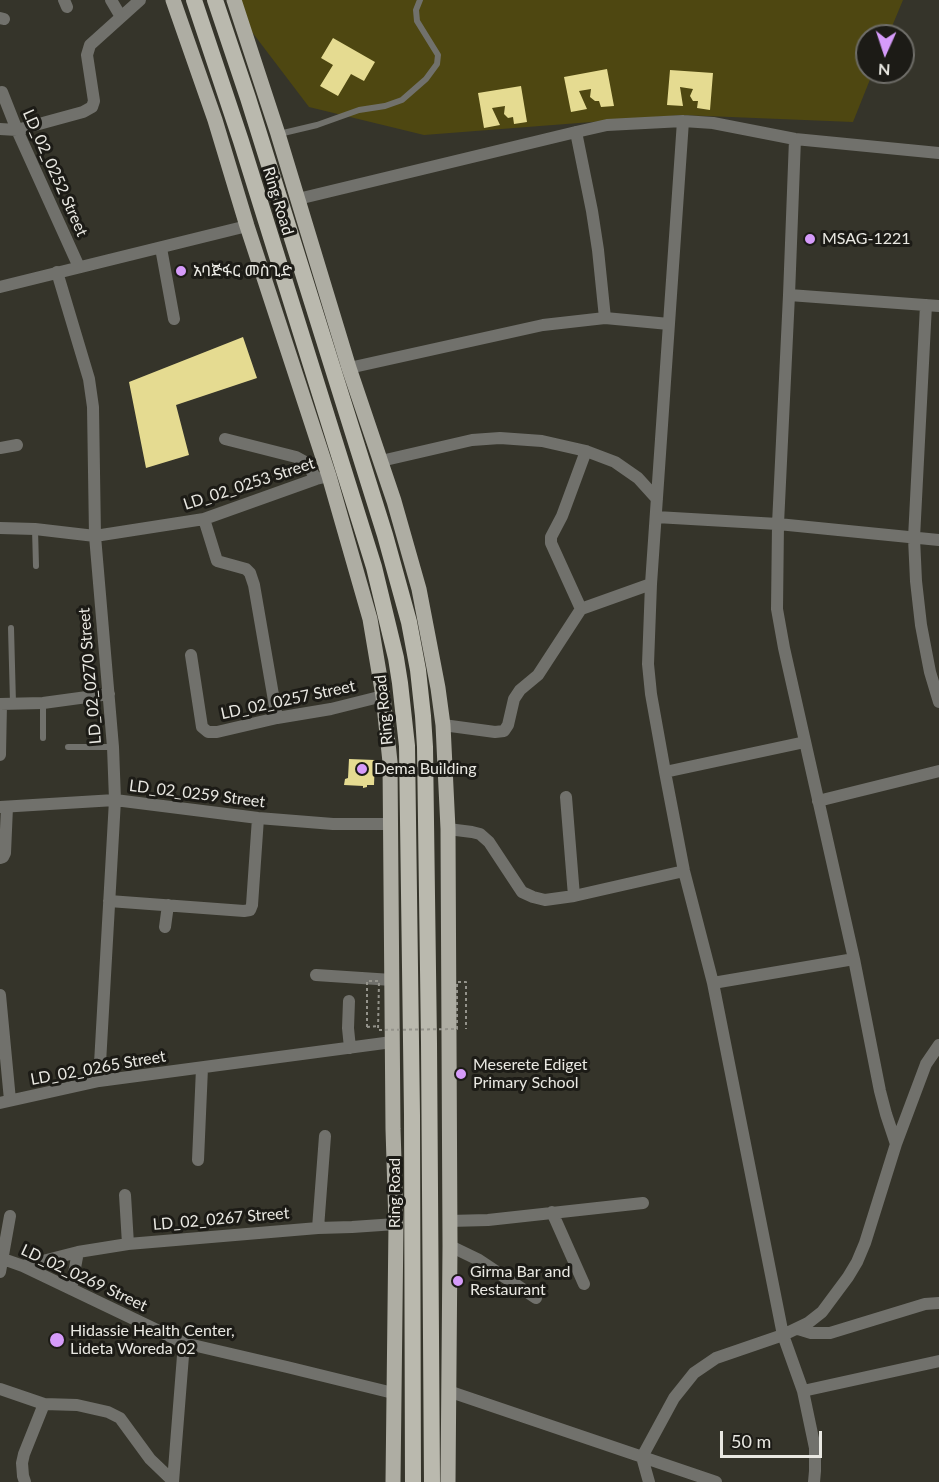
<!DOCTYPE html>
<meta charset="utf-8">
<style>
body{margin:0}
#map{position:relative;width:939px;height:1482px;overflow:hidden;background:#35342a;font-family:Lato,sans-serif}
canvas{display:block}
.north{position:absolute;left:855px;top:24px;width:60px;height:60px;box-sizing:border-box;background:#1c1b16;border:2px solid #6e6d68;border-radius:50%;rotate:183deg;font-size:16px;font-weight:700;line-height:24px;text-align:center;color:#e9e8e2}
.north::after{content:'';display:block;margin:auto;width:21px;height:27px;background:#d69bfa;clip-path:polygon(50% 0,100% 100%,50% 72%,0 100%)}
.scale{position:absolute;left:720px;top:1431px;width:102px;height:27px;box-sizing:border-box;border:3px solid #e9e8e2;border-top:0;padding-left:8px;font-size:18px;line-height:21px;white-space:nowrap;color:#e9e8e2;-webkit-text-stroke:4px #1c1b16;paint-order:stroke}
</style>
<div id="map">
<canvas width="939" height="1482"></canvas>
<div class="north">N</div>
<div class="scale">50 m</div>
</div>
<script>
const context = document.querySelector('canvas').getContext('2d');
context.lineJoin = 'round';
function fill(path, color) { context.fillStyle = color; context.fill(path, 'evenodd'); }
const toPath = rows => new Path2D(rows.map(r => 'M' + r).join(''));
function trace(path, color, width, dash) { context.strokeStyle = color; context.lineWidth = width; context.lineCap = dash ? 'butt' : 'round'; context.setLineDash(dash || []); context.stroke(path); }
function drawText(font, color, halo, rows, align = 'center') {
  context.font = font + ' Lato,"Noto Sans Ethiopic",sans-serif'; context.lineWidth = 6; context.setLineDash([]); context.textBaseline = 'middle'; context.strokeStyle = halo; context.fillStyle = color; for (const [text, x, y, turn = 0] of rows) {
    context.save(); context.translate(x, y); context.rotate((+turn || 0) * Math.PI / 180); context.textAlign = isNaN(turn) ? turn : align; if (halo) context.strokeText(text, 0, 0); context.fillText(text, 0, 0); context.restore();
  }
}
const green = toPath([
 [241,0,903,0,888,36,867,36,867,72,873,72,853,122,682,115,424,135,309,107,252,32]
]);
const building = toPath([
 [333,38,375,62,364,81,351,74,338,96,320,86,333,65,321,58],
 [607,69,614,106,601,107,599,101,595,101,590,97,591,89,579,91,587,109,571,112,564,77],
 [670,70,713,73,710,110,697,108,698,101,693,101,690,96,693,89,680,87,683,106,667,105],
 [521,86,527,122,514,124,513,117,508,118,504,114,505,106,492,108,500,125,484,128,478,93],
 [243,337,257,378,176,405,189,455,146,468,129,382],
 [349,759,375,760,374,785,367,785,367,787,363,788,363,786,344,785,345,779,348,778]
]);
const path = toPath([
 [367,1027,379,1026]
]);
const service = toPath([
 [279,134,317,125,359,110,385,106,402,100,426,79,437,64,438,55,417,21,416,10,420,0],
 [35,529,36,566],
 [11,628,13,703],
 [43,703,43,738],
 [68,747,113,747]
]);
const minor = toPath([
 [64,0,67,7],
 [111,0,121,17],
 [0,18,4,19],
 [2,92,17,130,79,267],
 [683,121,651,584,648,664,651,694,665,772,684,871,713,983,783,1335,803,1391,815,1448,815,1471,814,1482],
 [0,129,17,130,83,112,92,107,94,101,87,55,90,45,140,0],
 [576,132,592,211,598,250,605,318],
 [795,139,789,295,939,306],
 [298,199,576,132,607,125,683,121,713,123,795,139,939,153],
 [161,248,174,319],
 [57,272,89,379,93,407,95,536,113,747,115,800,99,1081],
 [0,287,247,226],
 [789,295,778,524,777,609,784,648,854,959,880,1091,886,1114,896,1144],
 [926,305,914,538,916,581,921,625,930,672,939,702],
 [349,368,543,325,605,318,669,324],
 [225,439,296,457,307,463,316,479],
 [0,448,17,445],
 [381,461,472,440,500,438,542,441,586,451,615,462,638,478,657,499],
 [656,517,778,524,939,540],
 [204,519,217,561,246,569,250,573,254,585,277,718],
 [0,528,35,529,95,536,204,519,316,479,329,476],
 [581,609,551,543,551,537,562,516,586,451],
 [191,655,202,727,208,732,217,732,277,718,331,709,383,696],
 [0,704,43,703,109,694],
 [443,725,495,732,504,731,508,725,514,699,520,690,538,675,581,609,651,584],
 [0,755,1,704],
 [665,772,805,742],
 [566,797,574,896],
 [818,801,939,771],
 [0,807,115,800,258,818,333,824,390,824],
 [448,829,472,832,480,834,489,842,522,892,533,897,545,900,574,896,684,871],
 [0,858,3,857,5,853,7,807],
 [109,901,244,911,250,910,252,905,258,818],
 [165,927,168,905],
 [316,975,392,980],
 [713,983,854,959],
 [0,995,10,1100],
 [349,1001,348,1028,350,1048],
 [0,1103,99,1081,392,1042],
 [198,1160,202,1068],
 [125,1195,128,1244],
 [552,1212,584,1284],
 [449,1221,488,1220,643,1203],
 [318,1228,325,1136],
 [450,1246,479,1260,536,1298],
 [0,1258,23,1266,184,1343,287,1367,393,1393],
 [23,1266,78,1252,128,1244,318,1228,352,1227,396,1224],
 [0,1272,10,1216],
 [71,1289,78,1252],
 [798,1329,811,1333,830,1333,925,1304,939,1303],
 [0,1389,44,1404,77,1405,108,1412,120,1418,150,1459,173,1481],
 [448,1391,716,1482],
 [803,1391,939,1361],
 [25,1482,23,1476,22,1463,24,1454,44,1404],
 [173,1482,184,1343],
 [649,1482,642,1457,674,1398,694,1373,716,1358,783,1335,808,1323,822,1312,848,1277,857,1262,865,1243,896,1144,926,1064,939,1045]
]);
const primary = toPath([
 [173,0,215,120,247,226,329,476,370,619,383,696,390,762,393,1129,396,1224,393,1482],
 [234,0,278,134,349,368,394,501,419,589,438,688,443,725,448,829,450,1246,448,1482]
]);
const trunk = toPath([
 [194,0,241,141,374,567,396,658,400,683,407,746,412,1115,413,1482],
 [215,0,248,98,385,535,409,622,418,670,423,716,425,747,429,1043,432,1482]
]);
const pathBridge = toPath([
 [367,1027,367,981,379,981,378,1030,457,1029,457,982,466,982,466,1029]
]);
const markers = [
 [810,239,6,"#d69bfa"],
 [181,271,6,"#d69bfa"],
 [362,769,6,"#d69bfa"],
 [461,1074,6,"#d69bfa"],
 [458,1281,6,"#d69bfa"],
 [57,1340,8,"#d69bfa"]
];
const streetNames = [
 ["LD_02_0252 Street",55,173,66],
 ["Ring Road",278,201,73],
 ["LD_02_0253 Street",249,484,-18],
 ["LD_02_0270 Street",90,676,-95],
 ["LD_02_0257 Street",288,700,-12],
 ["Ring Road",384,710,-96],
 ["LD_02_0259 Street",197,794,7],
 ["LD_02_0265 Street",98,1068,-10],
 ["Ring Road",395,1193,-90],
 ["LD_02_0267 Street",221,1219,-5],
 ["LD_02_0269 Street",84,1278,25]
];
const poiNames = [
 ["MSAG-1221",822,239],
 ["አባጅፋር መስጊድ",193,271],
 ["Dema Building",374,769],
 ["Meserete Ediget",473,1065],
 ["Primary School",473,1083],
 ["Girma Bar and",470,1272],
 ["Restaurant",470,1290],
 ["Hidassie Health Center,",70,1331],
 ["Lideta Woreda 02",70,1349]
];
fill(green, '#4e4711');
fill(building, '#e5db91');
trace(path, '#94938b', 2, [3, 3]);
trace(service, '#71716c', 6);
trace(minor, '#71716c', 12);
trace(primary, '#aeada3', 15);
trace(trunk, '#bab9ae', 16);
trace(pathBridge, '#94938b', 2, [3, 3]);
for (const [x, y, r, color] of markers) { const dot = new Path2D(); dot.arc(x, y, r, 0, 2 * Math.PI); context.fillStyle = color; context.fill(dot); trace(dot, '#1c1b16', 2); }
drawText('16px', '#e9e8e2', '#1c1b16', streetNames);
drawText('16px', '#e9e8e2', '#1c1b16', poiNames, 'left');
</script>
